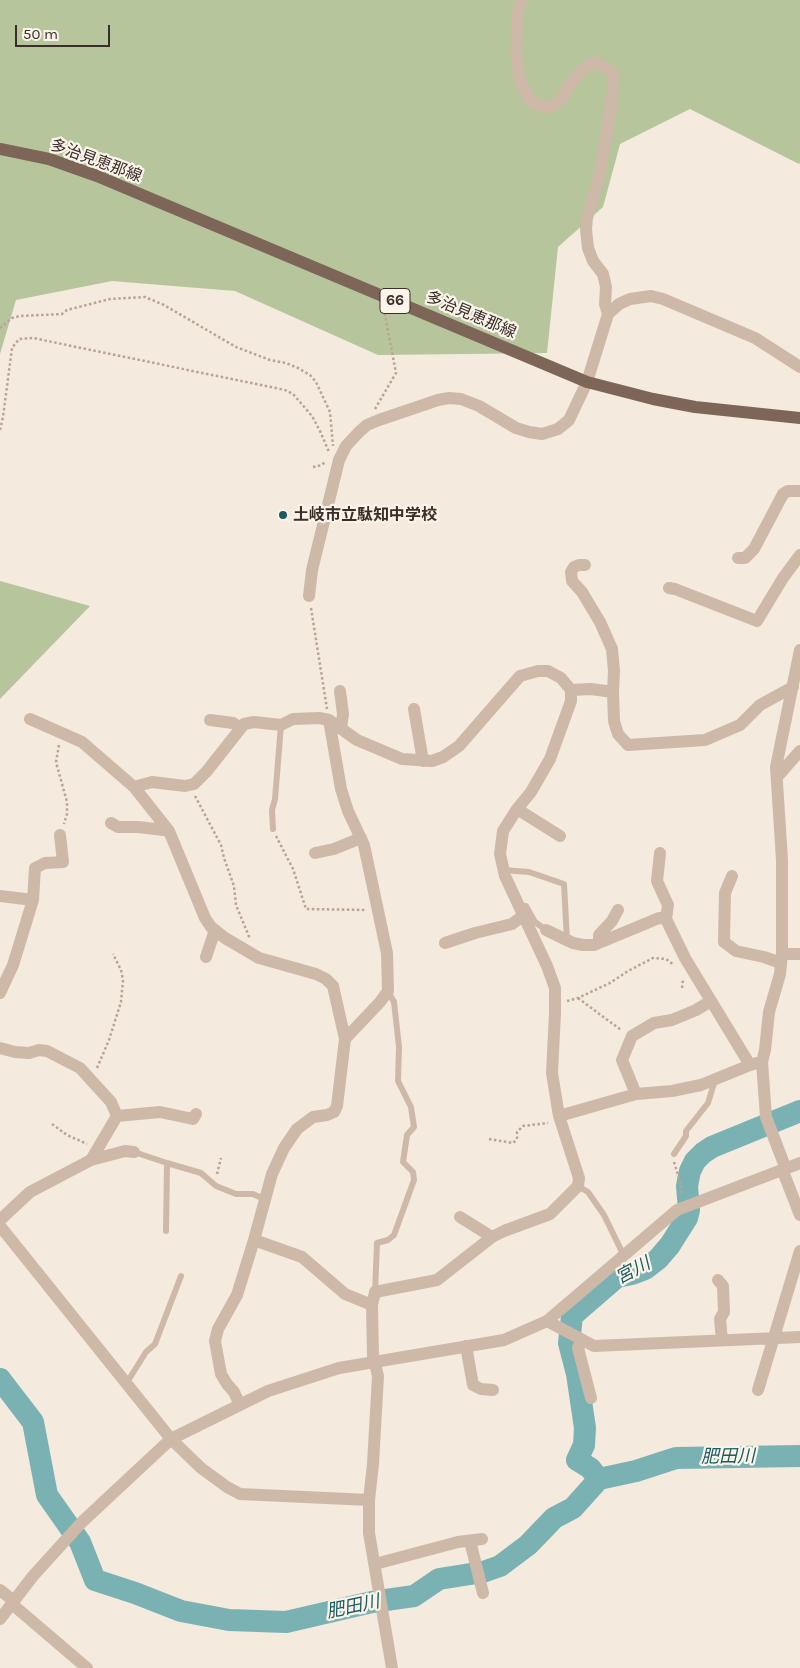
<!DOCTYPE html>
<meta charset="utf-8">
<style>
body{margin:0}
#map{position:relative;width:800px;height:1668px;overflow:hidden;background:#f4eadd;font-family:Karla,sans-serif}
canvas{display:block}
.scale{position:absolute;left:15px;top:25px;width:95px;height:22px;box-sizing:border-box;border:2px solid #3a2e29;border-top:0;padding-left:6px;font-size:15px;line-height:18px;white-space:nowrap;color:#3a2e29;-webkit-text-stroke:4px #fbf4ea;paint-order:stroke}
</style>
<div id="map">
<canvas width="800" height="1668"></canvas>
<div class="scale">50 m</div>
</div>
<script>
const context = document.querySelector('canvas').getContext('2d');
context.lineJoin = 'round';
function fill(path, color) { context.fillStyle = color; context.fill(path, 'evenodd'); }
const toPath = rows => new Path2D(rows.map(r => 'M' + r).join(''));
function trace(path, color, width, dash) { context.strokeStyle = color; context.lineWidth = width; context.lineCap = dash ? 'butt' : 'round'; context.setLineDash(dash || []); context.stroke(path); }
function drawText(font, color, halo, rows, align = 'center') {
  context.font = font + ' Karla,"Noto Sans JP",sans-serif'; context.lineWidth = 4.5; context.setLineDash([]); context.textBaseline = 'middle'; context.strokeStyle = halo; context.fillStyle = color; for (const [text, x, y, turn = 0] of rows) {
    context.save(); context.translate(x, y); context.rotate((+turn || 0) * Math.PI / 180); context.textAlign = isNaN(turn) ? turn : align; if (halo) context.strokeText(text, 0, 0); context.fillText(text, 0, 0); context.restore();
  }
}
const green = toPath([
 [0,0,800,0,800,163,799,164,690,109,620,144,603,207,558,247,547,353,378,355,235,291,112,281,16,300,0,354],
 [0,581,90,606,0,699]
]);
const river = toPath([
 [0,1379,33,1422,47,1495,80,1542,95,1580,135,1593,181,1611,229,1620,286,1622,372,1602,414,1596,439,1579,483,1572,500,1566,528,1545,554,1518,573,1508,599,1479,636,1471,676,1458,800,1456],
 [599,1479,590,1468,577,1460,584,1445,585,1428,577,1374,569,1343,572,1316,617,1277,632,1274,645,1269,658,1259,670,1245,687,1218,689,1210,687,1186,690,1171,695,1161,703,1153,712,1147,800,1111]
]);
const path = toPath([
 [0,328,12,318,20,316,62,314,67,310,110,299,145,297,164,305,236,347,270,360,286,363,298,368,310,375,316,382,330,412,333,446],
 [375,409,396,373,384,310],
 [0,430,3,417,12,348,19,339,33,338,285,390,293,394,312,416,320,431,329,452],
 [313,467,322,465,325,462],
 [311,608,327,709],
 [59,745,56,762,67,802,67,814,64,824],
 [195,796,221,845,224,858,234,886,236,905,250,939],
 [276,836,293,869,306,909,366,910],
 [682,988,683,980],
 [578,998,621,1030],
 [567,1001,578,998,610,983,628,971,653,958,666,959,674,965],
 [97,1068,109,1040,121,1002,123,980,121,970,113,954],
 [52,1124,67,1135,87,1144],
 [489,1139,513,1143,517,1139,517,1132,523,1126,548,1123],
 [674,1162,681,1185,682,1196],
 [217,1174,221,1158]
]);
const service = toPath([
 [273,829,272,810,275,799,281,725],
 [503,870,529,872,564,884,567,940],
 [520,907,526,906,535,922,546,930],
 [134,1152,167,1163,166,1231],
 [674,1154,686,1136,686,1131,708,1103,715,1080],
 [167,1163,201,1173,216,1186,236,1194,253,1194,266,1200],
 [578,1186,588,1192,604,1215,624,1256],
 [375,1292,377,1243,388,1240,394,1235,414,1180,413,1172,403,1162,407,1135,414,1127,411,1107,398,1081,399,1047,394,1002,388,991],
 [126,1384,146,1352,155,1344,181,1276]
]);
const minor = toPath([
 [521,0,518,11,516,49,519,78,530,101,544,107,552,106,560,101,570,84,583,69,596,62,613,73,612,100,600,173,587,218,586,229,588,248,593,261,603,274,606,287,605,304,608,314],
 [738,558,745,558,754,549,783,494,788,491,800,491],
 [585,565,579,565,574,567,571,572,572,581,582,592,600,622,612,649,614,671,613,692],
 [669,588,675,589,757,621,783,578,800,555],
 [309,596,312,570,339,460,346,446,359,432,367,425,379,420,438,400,449,398,461,399,479,406,516,428,529,432,542,434,558,429,569,420,587,382,608,314,619,304,630,299,651,296,663,299,755,338,800,367],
 [800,650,776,767,782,860,782,954,780,974,769,1012,765,1050,762,1062,766,1117,784,1164,784,1174,800,1215],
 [571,690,591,689,613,692,614,721,618,734,628,745,705,740,740,725,760,705,793,687],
 [340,691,343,714,341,728],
 [414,709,423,761],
 [30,719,82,742,134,787,169,831,205,918,211,927,225,938,259,958,316,974,326,979,333,986,345,1039,337,1106,334,1112,327,1115,313,1117,297,1129,284,1148,272,1174,254,1240,302,1257,345,1294,372,1305,373,1356,378,1376,373,1464,369,1500,369,1533,392,1668],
 [210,720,233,723,241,728],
 [329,720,341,789,348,811,364,845,387,953,388,991,380,1002,345,1039],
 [777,777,800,751],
 [134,787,152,782,185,786,194,784,207,771,244,724,254,722,281,725,293,719,319,718,329,720,357,740,402,759,432,761,443,757,459,746,520,676,538,671,548,671,561,678,571,690,571,701,550,759,531,792,517,809,503,831,500,854,505,876,547,966,555,988,555,1013,552,1073,559,1116,579,1178,578,1186,550,1214,504,1231,492,1237,437,1280,375,1292,372,1305],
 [517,809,560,836],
 [111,823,118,827,138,827,164,830,167,829],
 [315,853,334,849,361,838],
 [660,853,657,881,668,905,666,919,685,958,750,1065],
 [732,876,725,893,724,942,736,951,764,957,781,963],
 [0,896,33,900,13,965,0,993],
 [33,900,35,868,45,863,63,862,60,835],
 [546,930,573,943,583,945,594,945,659,918,666,919],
 [445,943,475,933,512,924,524,915],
 [599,943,599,935,612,921,618,910],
 [782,954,800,954],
 [206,957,215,930],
 [0,1048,15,1052,29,1053,39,1050,47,1051,80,1068,111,1102,117,1116],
 [636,1094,622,1060,632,1036,654,1023,672,1020,696,1010,711,1001],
 [559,1116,636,1094,672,1091,701,1085,750,1065,757,1063],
 [91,1160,125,1151,134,1152],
 [460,1217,492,1237],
 [0,1220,30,1192,91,1160,117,1116,160,1112,193,1119,196,1114],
 [718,1280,723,1286,724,1312,720,1319,722,1340],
 [547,1321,594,1346,800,1337],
 [582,1340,578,1348,591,1398],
 [466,1346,473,1385,481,1389,493,1390],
 [758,1390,800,1251],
 [240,1405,234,1392,227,1384,221,1374,215,1341,218,1329,237,1295,254,1240],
 [171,1439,201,1468,227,1487,240,1494,369,1500],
 [470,1541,483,1593],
 [375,1564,458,1542,482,1539],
 [0,1590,14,1601],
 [12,1604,87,1668],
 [0,1619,33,1576,82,1522,171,1439,268,1391,339,1368,504,1340,547,1321,677,1210,800,1163]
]);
const tertiary = toPath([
 [0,1226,171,1439]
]);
const primary = toPath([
 [0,149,49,159,97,176,587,382,653,399,695,407,800,418]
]);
const markers = [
 [283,515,5,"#1a5b60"]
];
const shields = [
 [395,301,30]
];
const shieldNames = [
 ["66",395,301]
];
const streetNames = [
 ["多治見恵那線",96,161,20],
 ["多治見恵那線",471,315,23]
];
const poiNames = [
 ["土岐市立駄知中学校",293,515]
];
const waterNames = [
 ["宮川",633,1271,-28],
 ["肥田川",728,1457,-1],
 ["肥田川",353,1607,-12]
];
fill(green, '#b7c59c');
trace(river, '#7ab2b4', 22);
trace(path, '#baa392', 2.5, [2.5, 2.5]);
trace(service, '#ceb9a8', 6);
trace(minor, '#ceb9a8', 12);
trace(tertiary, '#ceb9a8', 12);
trace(primary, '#7d6558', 12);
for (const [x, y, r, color] of markers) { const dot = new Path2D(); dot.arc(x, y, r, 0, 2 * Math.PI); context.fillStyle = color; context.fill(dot); trace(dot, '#fbf4ea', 2); }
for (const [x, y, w] of shields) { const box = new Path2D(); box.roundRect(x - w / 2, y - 12.5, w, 25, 4); context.fillStyle = '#fbf4ea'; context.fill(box); trace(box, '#3a2e29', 1); }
drawText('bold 15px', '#3a2e29', null, shieldNames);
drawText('16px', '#3a2e29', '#fbf4ea', streetNames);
drawText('bold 16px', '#3a2e29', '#fbf4ea', poiNames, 'left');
drawText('italic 18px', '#1a5b60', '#fbf4ea', waterNames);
</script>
